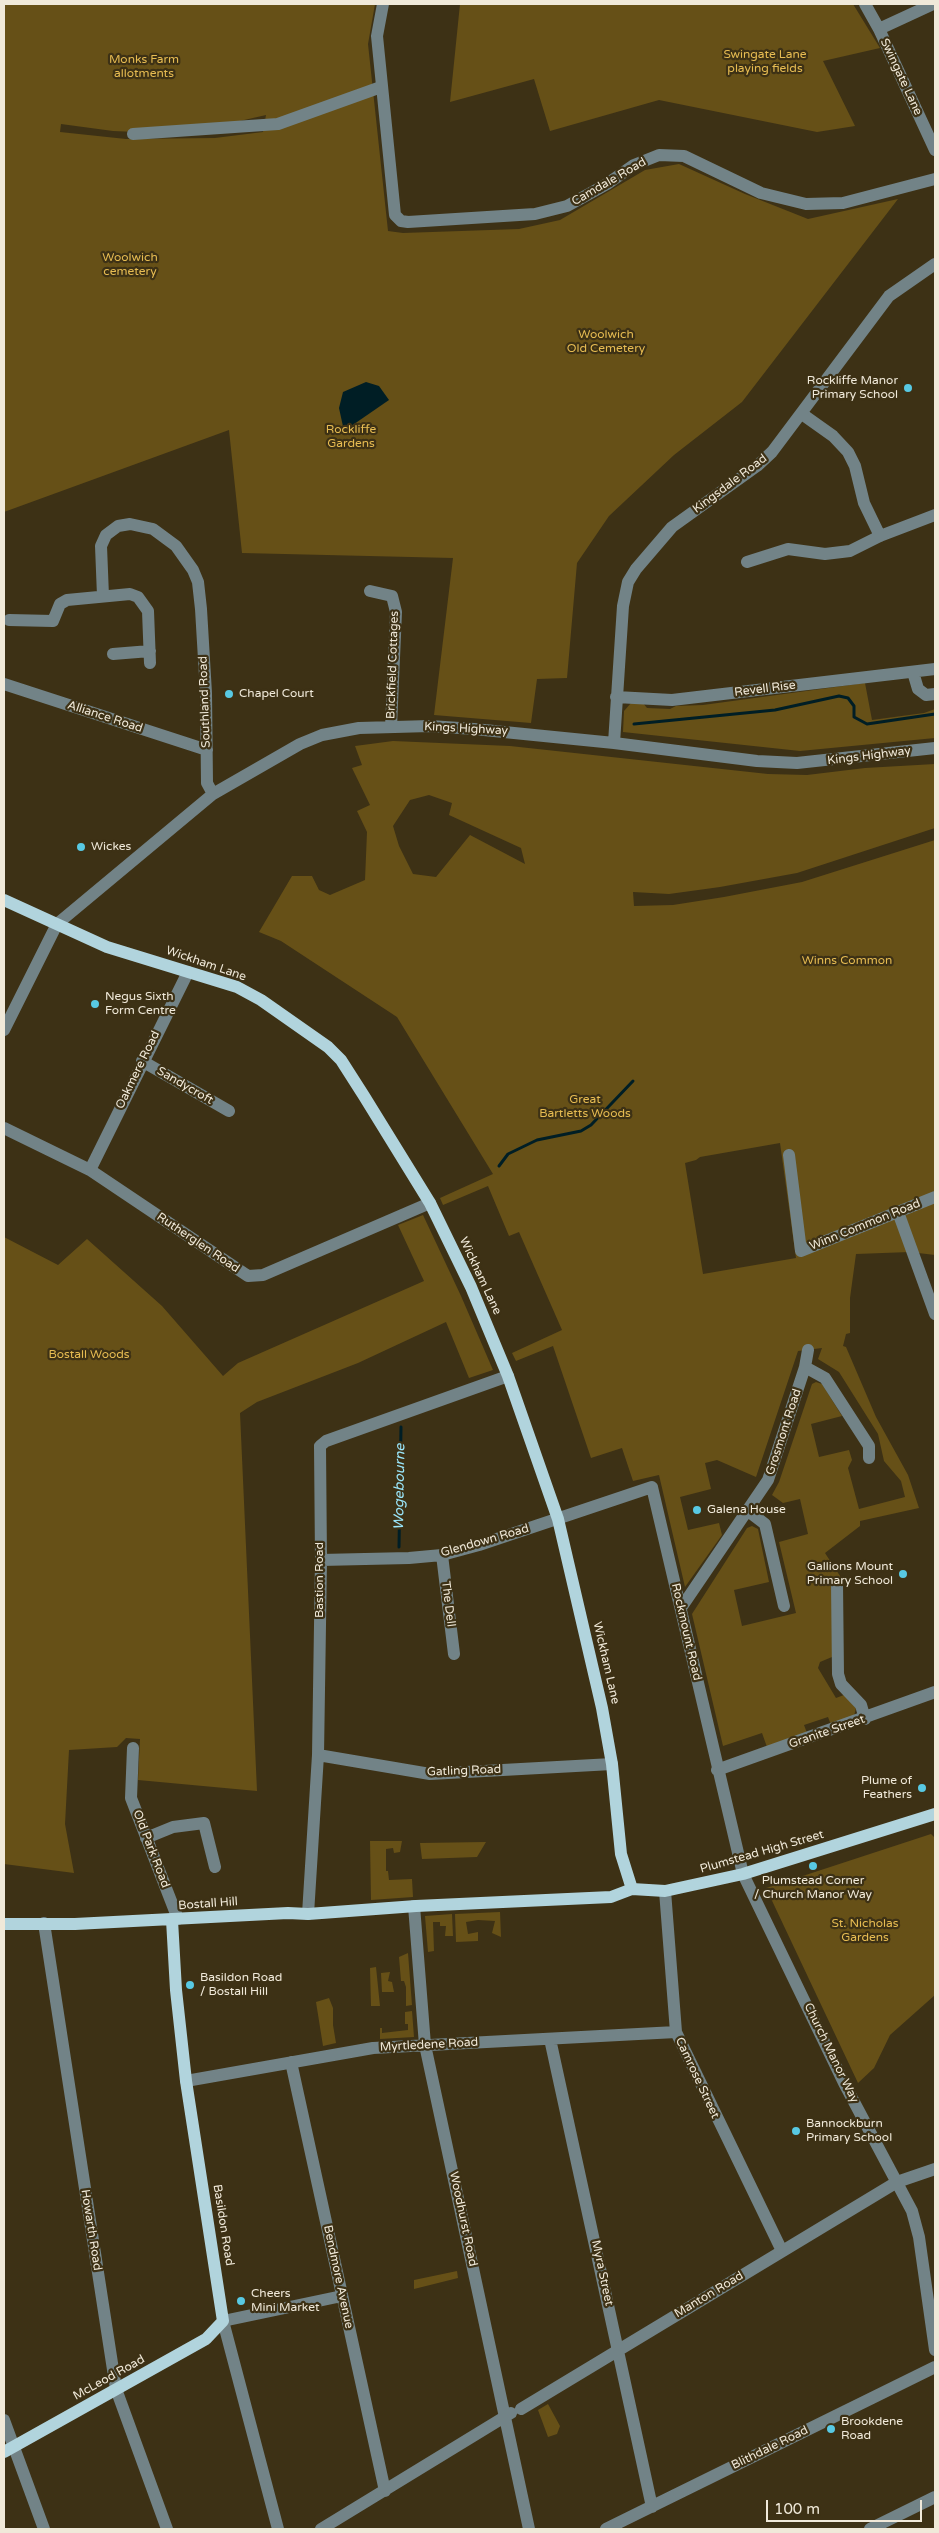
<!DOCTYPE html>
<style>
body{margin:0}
#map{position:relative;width:939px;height:2533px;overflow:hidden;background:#3d3115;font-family:"Varela Round",sans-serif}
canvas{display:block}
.frame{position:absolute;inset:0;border:5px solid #f0e9d9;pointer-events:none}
.scale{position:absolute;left:766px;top:2500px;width:156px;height:22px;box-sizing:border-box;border:2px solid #f0e9d9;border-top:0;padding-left:6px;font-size:15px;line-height:18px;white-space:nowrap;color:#f0e9d9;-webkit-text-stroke:4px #3d3115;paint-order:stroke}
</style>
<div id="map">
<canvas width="939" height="2533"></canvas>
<div class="frame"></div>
<div class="scale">100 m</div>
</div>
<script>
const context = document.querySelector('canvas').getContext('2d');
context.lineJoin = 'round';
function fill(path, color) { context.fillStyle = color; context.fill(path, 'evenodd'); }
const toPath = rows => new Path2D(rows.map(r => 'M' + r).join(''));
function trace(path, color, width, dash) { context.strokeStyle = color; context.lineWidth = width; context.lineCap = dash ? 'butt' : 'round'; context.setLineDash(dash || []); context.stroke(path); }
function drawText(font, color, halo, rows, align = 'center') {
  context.font = font + ' "Varela Round",sans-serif'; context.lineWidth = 4.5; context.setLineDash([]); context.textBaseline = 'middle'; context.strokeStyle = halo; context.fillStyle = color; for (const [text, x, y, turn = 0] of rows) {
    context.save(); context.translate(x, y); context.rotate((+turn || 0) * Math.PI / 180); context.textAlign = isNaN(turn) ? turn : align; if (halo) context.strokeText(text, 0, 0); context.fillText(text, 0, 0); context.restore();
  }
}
const green = toPath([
 [4,4,375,4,368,44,388,231,403,233,519,229,560,220,645,170,679,164,745,194,808,219,898,199,742,402,674,455,609,516,577,563,567,678,537,679,531,723,434,715,453,558,242,553,229,430,4,512],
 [266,115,263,132,215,138,126,139,60,132,61,124,113,131,162,133,218,126],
 [460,4,853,4,880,48,823,61,855,126,817,132,659,100,550,131,534,79,450,102],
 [865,683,872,720,924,713,935,709,935,738,800,751,623,732,624,711,631,703,643,703,647,708,670,709,676,706,703,705],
 [393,741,510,746,768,774,807,775,865,768,935,764,935,828,797,873,720,887,669,894,633,892,634,906,673,905,724,897,802,882,935,840,935,1255,910,1252,856,1254,850,1298,850,1333,846,1334,843,1346,846,1347,876,1417,908,1475,919,1508,860,1521,860,1526,825,1553,842,1579,832,1584,832,1657,820,1662,818,1668,836,1698,844,1695,856,1708,854,1716,831,1725,828,1717,804,1725,807,1733,767,1747,762,1733,723,1746,692,1614,747,1528,752,1526,758,1529,769,1582,734,1590,742,1626,796,1613,779,1542,808,1534,800,1499,783,1503,772,1495,779,1482,812,1384,816,1382,822,1384,842,1416,811,1424,819,1457,849,1450,852,1460,848,1468,859,1509,905,1497,901,1481,884,1461,878,1434,839,1372,818,1359,822,1348,798,1351,756,1477,717,1460,705,1463,711,1489,680,1497,688,1530,719,1523,722,1535,685,1587,659,1475,633,1481,622,1448,591,1458,553,1346,516,1361,512,1353,562,1330,519,1232,509,1236,488,1186,443,1205,440,1198,493,1174,397,1017,281,941,259,932,292,876,312,876,319,890,330,895,365,880,367,832,357,811,370,805,352,768,362,765,355,746],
 [429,795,452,803,449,815,521,848,525,864,470,835,436,877,413,874,399,846,393,826,410,800],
 [780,1143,796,1258,703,1274,685,1163,696,1160,700,1157],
 [423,1215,461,1296,493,1370,469,1378,446,1322,358,1363,257,1402,240,1413,257,1791,138,1780,140,1739,126,1738,117,1747,69,1750,65,1824,74,1873,4,1864,4,1237,58,1265,87,1239,162,1306,223,1376,238,1363,424,1281,398,1225],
 [931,1834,935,1838,935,1995,890,2035,874,2068,858,2083,766,1888],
 [402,1841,400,1852,394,1853,393,1848,386,1849,386,1871,388,1871,389,1880,412,1879,413,1897,371,1900,370,1841],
 [486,1842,477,1857,422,1859,420,1843],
 [500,1912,501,1937,492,1933,495,1921,478,1920,466,1922,468,1934,478,1932,478,1941,456,1942,455,1914],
 [452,1914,453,1936,445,1936,446,1926,440,1926,440,1922,433,1922,434,1951,428,1952,425,1916],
 [408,1953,412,2005,406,2006,406,1987,404,1981,401,1981,399,1957],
 [376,1967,380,2006,371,2006,370,1968],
 [390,1972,388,1981,392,1982,394,1992,382,1992,381,1973],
 [329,1998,333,2008,333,2025,336,2043,323,2046,316,2002],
 [412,2011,414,2037,380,2039,380,2028,382,2028,382,2033,408,2030,408,2024,405,2024,405,2012],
 [457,2271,458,2278,414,2289,414,2280],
 [548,2404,560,2426,557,2434,548,2437,538,2410]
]);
const water = toPath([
 [366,382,379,386,389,400,344,431,339,408,343,392]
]);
const stream = toPath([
 [634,724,775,710,839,696,848,698,854,706,854,717,867,724,935,714],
 [499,1166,508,1154,537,1140,581,1131,591,1125,633,1081],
 [399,1547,401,1427]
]);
const minor = toPath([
 [383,4,377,36,395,215,401,221,408,222,535,214,567,206,607,184,634,165,659,155,684,156,761,193,806,204,843,203,935,179],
 [865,4,879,29,935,150],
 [879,29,933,4],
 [133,134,278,124,381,87],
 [802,414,833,436,848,452,855,466,864,503,880,536],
 [747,562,788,549,825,554,850,551,880,536,935,515],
 [370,591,392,596,396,612,391,727],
 [103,596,101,546,106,535,118,526,130,524,153,529,176,546,193,570,198,582,201,609,206,693,207,783,213,794],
 [9,620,53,621,60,604,67,600,130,594,138,597,148,611,150,663],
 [113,654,150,651],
 [913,672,918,689,926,695,935,694],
 [4,684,207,750],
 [616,697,672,700,935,669],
 [614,743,623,606,628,582,636,569,672,527,757,466,772,452,889,296,935,264],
 [4,1030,57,924,213,794,300,744,322,735,359,728,430,726,474,729,614,743,757,761,797,763,935,748],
 [142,1061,229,1111],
 [4,1128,90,1170,248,1276,263,1275,430,1203],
 [789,1155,801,1251,935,1197],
 [90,1170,188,972],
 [898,1212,935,1314],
 [805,1367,825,1378,869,1446,869,1458],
 [748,1511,765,1524,784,1606],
 [442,1555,454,1654],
 [321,1560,409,1558,442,1555,479,1545,652,1487,743,1874,844,2083,912,2211,919,2237,935,2350],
 [837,1584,838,1674,841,1684,861,1705,865,1719],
 [681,1608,768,1480,805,1367,808,1350],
 [133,1748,131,1798,178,1919],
 [318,1755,430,1774,612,1764],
 [717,1770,935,1692],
 [146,1838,173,1827,204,1823,215,1867],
 [665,1891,676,2032,782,2251],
 [414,1906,425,2045,529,2529],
 [308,1914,318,1755,321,1560,320,1446,326,1441,508,1376],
 [44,1923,116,2389,167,2529],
 [550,2039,652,2507],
 [291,2062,385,2491],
 [186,2081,373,2048,676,2032],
 [521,2409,897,2182,935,2169],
 [4,2420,44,2529],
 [278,2529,223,2321,342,2296],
 [321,2529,511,2413],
 [606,2529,935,2367],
 [870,2529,935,2497]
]);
const major = toPath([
 [4,900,107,947,237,987,261,1000,328,1047,341,1060,364,1096,430,1203,471,1287,508,1376,558,1519,602,1708,612,1764,621,1854,632,1889],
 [4,1924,75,1924,288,1913,308,1914,416,1906,611,1897,632,1889,665,1891,743,1874,935,1814],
 [4,2452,206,2339,223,2321,186,2081,176,1990,172,1920]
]);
const markers = [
 [908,388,5,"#58c9e3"],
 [229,694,5,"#58c9e3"],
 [81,847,5,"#58c9e3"],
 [95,1004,5,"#58c9e3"],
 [697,1510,5,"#58c9e3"],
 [903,1574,5,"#58c9e3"],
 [922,1788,5,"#58c9e3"],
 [813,1866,5,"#58c9e3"],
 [190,1985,5,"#58c9e3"],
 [796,2131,5,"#58c9e3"],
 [241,2301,5,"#58c9e3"],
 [831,2429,5,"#58c9e3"]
];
const parkNames = [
 ["Swingate Lane",765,55],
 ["playing fields",765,69],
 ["Monks Farm",144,60],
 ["allotments",144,74],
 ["Woolwich",130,258],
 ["cemetery",130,272],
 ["Woolwich",606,335],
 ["Old Cemetery",606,349],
 ["Rockliffe",351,430],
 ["Gardens",351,444],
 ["Winns Common",847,961],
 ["Great",585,1100],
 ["Bartletts Woods",585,1114],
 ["Bostall Woods",89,1355],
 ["St. Nicholas",865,1924],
 ["Gardens",865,1938]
];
const streetNames = [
 ["Swingate Lane",901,77,65],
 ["Camdale Road",609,182,-30],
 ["Kingsdale Road",730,484,-37],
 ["Brickfield Cottages",393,665,-88],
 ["Revell Rise",765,689,-7],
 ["Southland Road",205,702,-92],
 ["Alliance Road",105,717,18],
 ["Kings Highway",466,729,3],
 ["Kings Highway",869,756,-7],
 ["Wickham Lane",206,964,19],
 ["Oakmere Road",138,1070,-64],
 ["Sandycroft",185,1086,30],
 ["Winn Common Road",865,1225,-22],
 ["Rutherglen Road",198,1243,34],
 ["Wickham Lane",480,1276,65],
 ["Grosmont Road",784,1432,-72],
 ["Glendown Road",485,1541,-16],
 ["Bastion Road",320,1580,-90],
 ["The Dell",448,1604,83],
 ["Rockmount Road",686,1632,77],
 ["Wickham Lane",606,1663,77],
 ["Granite Street",827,1732,-19],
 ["Gatling Road",464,1771,-2],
 ["Old Park Road",151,1849,69],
 ["Plumstead High Street",762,1852,-16],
 ["Bostall Hill",208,1904,-4],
 ["Myrtledene Road",429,2045,-3],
 ["Church Manor Way",831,2053,64],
 ["Camrose Street",697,2078,65],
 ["Woodhurst Road",463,2219,78],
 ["Basildon Road",223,2225,81],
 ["Howarth Road",91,2230,81],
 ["Myra Street",602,2273,78],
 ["Bendmore Avenue",338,2277,78],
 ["Manton Road",709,2295,-31],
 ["McLeod Road",109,2378,-29],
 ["Blithdale Road",770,2448,-26]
];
const poiNames = [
 ["Rockliffe Manor",898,381,"right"],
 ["Primary School",898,395,"right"],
 ["Chapel Court",239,694],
 ["Wickes",91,847],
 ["Negus Sixth",105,997],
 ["Form Centre",105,1011],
 ["Galena House",707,1510],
 ["Gallions Mount",893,1567,"right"],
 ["Primary School",893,1581,"right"],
 ["Plume of",912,1781,"right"],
 ["Feathers",912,1795,"right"],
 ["Plumstead Corner",813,1881,"center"],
 ["/ Church Manor Way",813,1895,"center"],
 ["Basildon Road",200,1978],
 ["/ Bostall Hill",200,1992],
 ["Bannockburn",806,2124],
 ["Primary School",806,2138],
 ["Cheers",251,2294],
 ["Mini Market",251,2308],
 ["Brookdene",841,2422],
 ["Road",841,2436]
];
const waterNames = [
 ["Wogebourne",400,1487,-89]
];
fill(green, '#665017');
fill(water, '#001e25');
trace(stream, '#001e25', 3);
trace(minor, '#728387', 12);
trace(major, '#b1d4dd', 12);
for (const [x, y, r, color] of markers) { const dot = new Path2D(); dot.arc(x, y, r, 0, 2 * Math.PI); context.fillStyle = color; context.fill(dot); trace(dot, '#3d3115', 2); }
drawText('12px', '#e7bc52', '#3d3115', parkNames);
drawText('12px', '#f0e9d9', '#3d3115', streetNames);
drawText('12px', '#f0e9d9', '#3d3115', poiNames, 'left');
drawText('italic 14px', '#9ae5f9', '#3d3115', waterNames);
</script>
